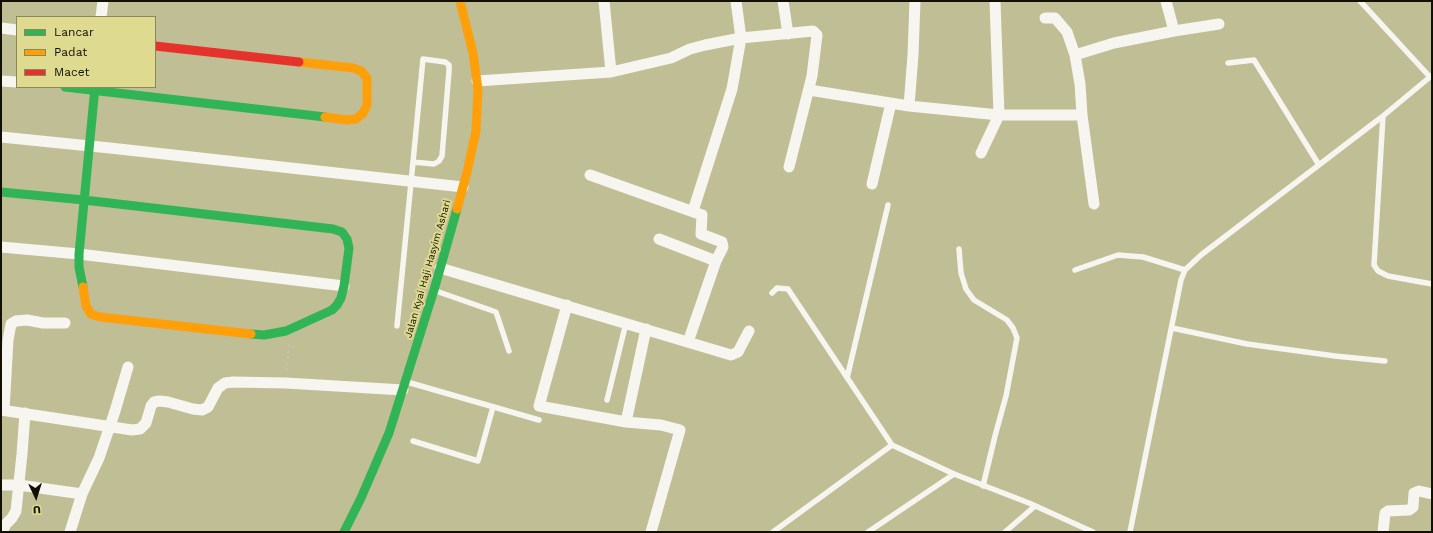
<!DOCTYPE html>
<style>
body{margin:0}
#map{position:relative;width:1433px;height:533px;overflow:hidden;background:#c0be94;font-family:"Work Sans",sans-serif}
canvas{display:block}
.frame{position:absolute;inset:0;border:2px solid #120f00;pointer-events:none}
.legend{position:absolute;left:16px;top:16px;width:140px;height:72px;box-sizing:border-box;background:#dedb90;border:1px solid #8c8956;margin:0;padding:5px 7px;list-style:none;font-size:12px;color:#120f00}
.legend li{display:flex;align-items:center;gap:8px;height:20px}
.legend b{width:20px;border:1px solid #8c8956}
.north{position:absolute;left:16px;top:477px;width:40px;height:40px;-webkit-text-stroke:3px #dedb90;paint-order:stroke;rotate:176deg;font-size:11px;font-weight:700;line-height:16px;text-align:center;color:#120f00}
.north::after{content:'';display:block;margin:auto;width:14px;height:18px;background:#120f00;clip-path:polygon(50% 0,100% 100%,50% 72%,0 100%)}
</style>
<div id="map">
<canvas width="1433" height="533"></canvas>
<div class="frame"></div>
<ul class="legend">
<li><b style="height:5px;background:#30b455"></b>Lancar</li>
<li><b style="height:5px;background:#ff9f0a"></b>Padat</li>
<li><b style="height:5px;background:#e5322d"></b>Macet</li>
</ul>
<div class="north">U</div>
</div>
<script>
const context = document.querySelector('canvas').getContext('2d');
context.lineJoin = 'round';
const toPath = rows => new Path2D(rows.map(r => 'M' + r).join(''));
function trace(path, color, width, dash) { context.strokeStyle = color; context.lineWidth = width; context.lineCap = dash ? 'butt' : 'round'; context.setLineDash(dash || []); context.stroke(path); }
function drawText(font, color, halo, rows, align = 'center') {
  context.font = font + ' "Work Sans",sans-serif'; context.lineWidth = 4; context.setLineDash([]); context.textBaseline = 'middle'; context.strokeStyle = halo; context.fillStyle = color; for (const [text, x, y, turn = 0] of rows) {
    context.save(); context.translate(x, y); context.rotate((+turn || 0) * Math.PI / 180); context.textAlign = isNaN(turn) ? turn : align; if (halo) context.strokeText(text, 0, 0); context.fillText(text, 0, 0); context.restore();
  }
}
const path = toPath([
 [287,371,289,344]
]);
const lane = toPath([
 [1360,1,1430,77,1432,76],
 [1228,63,1254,60,1319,165],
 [1383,116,1374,265,1378,271,1388,276,1432,284],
 [959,249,961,273,966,289,974,300,1007,320,1013,328,1017,338,1006,396,995,436,983,486],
 [1075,270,1118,255,1143,257,1185,270],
 [436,291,496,312,509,351],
 [772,293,777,288,788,289,892,445,954,474,1029,503,1093,532],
 [397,326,413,162,423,59,445,62,449,65,449,71,442,156,439,161,434,164,413,162],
 [1172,328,1247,344,1335,356,1385,361],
 [847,378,888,205],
 [407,382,539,420],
 [607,400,626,323],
 [413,441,478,461,493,407],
 [773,532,892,445],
 [868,532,954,474],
 [1005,532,1035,506],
 [1130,532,1181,280,1185,270,1201,255,1383,116,1430,77]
]);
const street = toPath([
 [604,1,611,72],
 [783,1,788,34],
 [1166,1,1174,31],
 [101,17,103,1],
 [1045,18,1055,18,1067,32,1075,55,1080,84,1082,115,1094,204],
 [1,28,17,30],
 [1075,55,1114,43,1174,31,1219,24],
 [1,81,17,82],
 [477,81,611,72,671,58,690,49,705,45,741,38,813,31,817,35,812,76,789,167],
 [809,90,909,106,999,115,1082,115],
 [909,106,913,55,915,1],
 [1,137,110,148,463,187],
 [981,153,999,115,995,1],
 [590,175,702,215,701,234,722,242,723,247,716,261,688,342],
 [872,184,891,103],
 [693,211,732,89,741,38,736,1],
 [659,239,716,261],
 [1,247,79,254,344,286],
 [440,268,731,355,738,352,749,331],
 [567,305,539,406,626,422,661,425,680,430,651,532],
 [1,410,132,430,140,429,146,423,151,406,154,402,160,401,168,402,193,409,202,410,208,407,218,388,225,383,233,382,286,383,403,390],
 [4,410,8,340,11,324,16,321,27,320,43,323,65,323],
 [626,422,646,329],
 [1,485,19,485,82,494],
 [2,532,6,524,12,518,16,511,22,454,25,413],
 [70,532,82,494,99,458,115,411,128,367],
 [1383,532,1385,513,1388,511,1409,510,1413,507,1414,493,1419,491,1432,494]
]);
const fast = toPath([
 [65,87,325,117],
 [1,192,84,200,333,229,342,232,347,239,349,248,344,286,341,298,337,305,332,310,286,331,264,335,251,334],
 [83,287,79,267,79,254,95,87],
 [344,532,361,498,389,433,434,290,457,209]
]);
const slow = toPath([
 [299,62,353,68,361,71,367,78,367,105,363,113,356,119,347,120,325,117],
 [457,209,467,172,476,131,478,89,473,53,460,1],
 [83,287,86,306,91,314,100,317,251,334]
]);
const jam = toPath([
 [155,46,299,62]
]);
const streetNames = [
 ["Jalan Kyai Haji Hasyim Ashari",428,269,-74]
];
trace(path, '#c1c0b4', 2, [3, 3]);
trace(lane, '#f6f5ef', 5.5);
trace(street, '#f6f5ef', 11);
trace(fast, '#30b455', 9);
trace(slow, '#ff9f0a', 9);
trace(jam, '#e5322d', 9);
drawText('10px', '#120f00', '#dedb90', streetNames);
</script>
